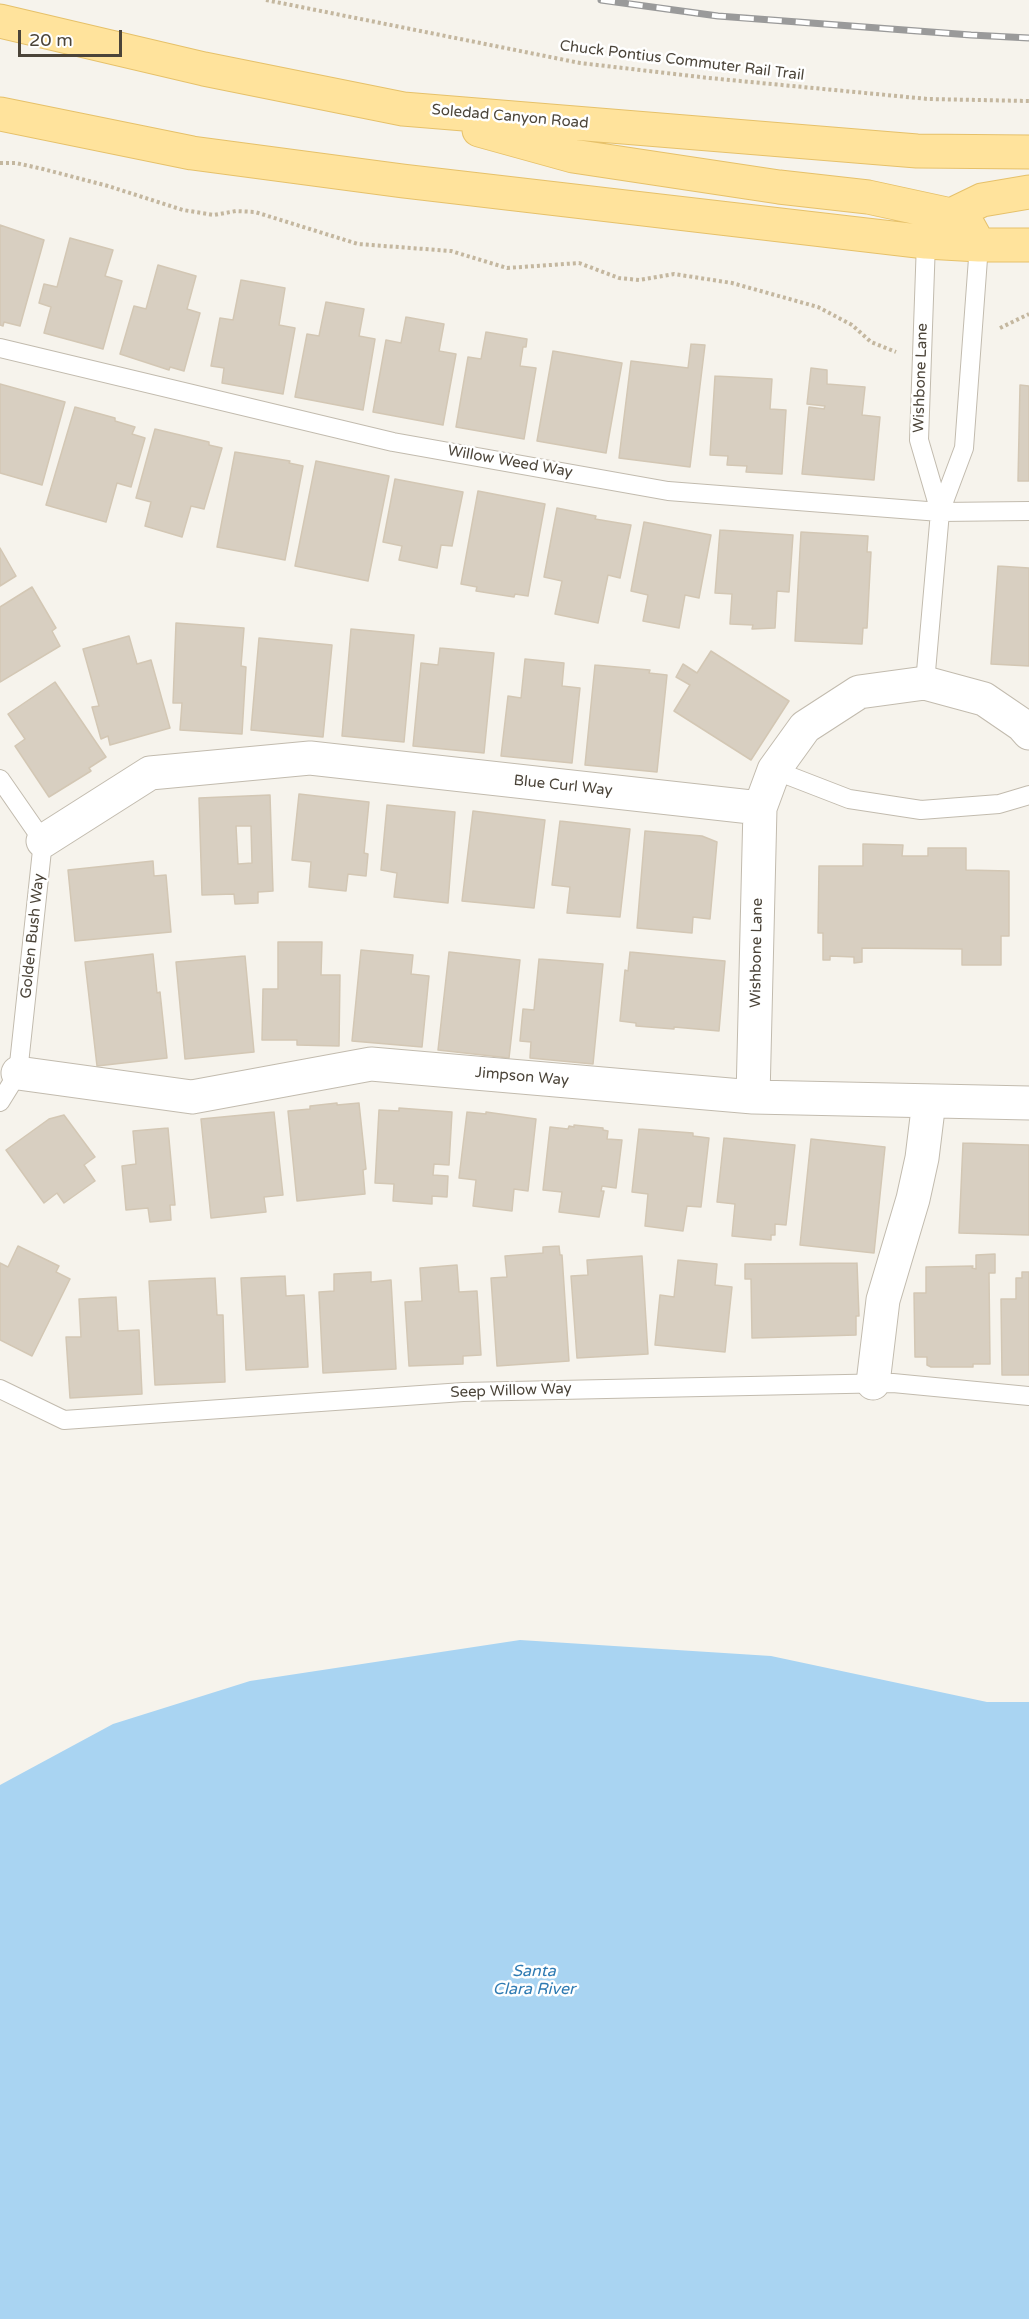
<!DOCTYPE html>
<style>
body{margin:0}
#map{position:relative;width:1029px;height:2319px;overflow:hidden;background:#f6f3ec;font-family:"Varela Round",sans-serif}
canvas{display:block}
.scale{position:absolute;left:18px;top:30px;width:104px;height:27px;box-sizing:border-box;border:3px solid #4b4439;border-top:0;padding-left:8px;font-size:18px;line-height:21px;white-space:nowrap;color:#4b4439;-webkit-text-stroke:4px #fff;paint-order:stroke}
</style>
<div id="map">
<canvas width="1029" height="2319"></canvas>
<div class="scale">20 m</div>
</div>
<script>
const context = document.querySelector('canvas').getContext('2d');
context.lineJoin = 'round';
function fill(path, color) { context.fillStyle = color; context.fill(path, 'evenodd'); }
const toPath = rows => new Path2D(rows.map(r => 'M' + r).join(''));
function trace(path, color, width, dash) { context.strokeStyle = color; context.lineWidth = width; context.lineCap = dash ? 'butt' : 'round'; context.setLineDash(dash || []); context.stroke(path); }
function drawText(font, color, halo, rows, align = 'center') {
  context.font = font + ' "Varela Round",sans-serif'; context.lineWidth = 5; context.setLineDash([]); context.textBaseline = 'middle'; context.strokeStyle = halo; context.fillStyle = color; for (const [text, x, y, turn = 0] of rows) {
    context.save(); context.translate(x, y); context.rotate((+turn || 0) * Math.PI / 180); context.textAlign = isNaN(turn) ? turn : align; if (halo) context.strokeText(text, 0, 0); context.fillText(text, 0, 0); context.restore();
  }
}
const water = toPath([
 [520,1640,771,1656,987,1702,1029,1702,1029,2319,0,2319,0,1785,113,1724,250,1681]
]);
const building = toPath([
 [0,225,44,240,20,326,4,322,3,326,0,325,0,225],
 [70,238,113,250,105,276,122,281,103,349,44,333,51,307,39,303,44,284,57,287,70,238],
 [158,265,196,276,187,309,200,313,184,371,170,367,169,370,120,354,134,306,146,309,158,265],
 [241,280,285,288,279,325,295,328,283,394,222,383,224,368,211,366,220,318,233,320,241,280],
 [326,302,364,309,359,336,375,339,363,410,295,397,307,334,319,336,326,302],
 [406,317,444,324,439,351,456,354,443,425,373,412,386,340,401,343,406,317],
 [486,332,527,339,526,347,523,347,520,366,536,368,524,439,456,427,468,357,481,359,486,332],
 [691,344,705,345,690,467,619,458,631,361,688,368,691,344],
 [553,351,622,363,606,453,537,441,553,351],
 [811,368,827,370,827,384,865,387,862,415,880,417,874,480,802,474,809,407,824,409,825,406,807,404,811,368],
 [715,376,772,379,770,409,786,410,782,474,746,472,747,466,727,465,728,456,710,455,715,376],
 [0,384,65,402,42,485,0,473,0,384],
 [1020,385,1029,386,1029,481,1018,481,1020,385],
 [75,407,115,418,115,421,135,427,132,434,145,438,131,487,117,483,106,522,46,505,75,407],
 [155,429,209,442,209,445,222,448,204,509,191,506,182,537,145,526,151,502,136,498,155,429],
 [235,452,290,461,289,463,303,466,285,560,217,547,235,452],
 [316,461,389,476,368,581,295,566,316,461],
 [395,479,463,492,452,546,441,545,437,568,399,560,402,546,383,542,395,479],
 [478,491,545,504,528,596,515,594,514,597,476,591,477,587,461,584,478,491],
 [557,508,596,516,595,519,631,525,620,578,608,575,598,623,555,614,562,581,544,577,557,508],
 [644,522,711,535,699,598,685,595,679,628,643,621,648,595,631,591,644,522],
 [720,530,793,535,789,592,777,591,775,628,752,629,753,625,730,624,732,594,715,593,720,530],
 [801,532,868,536,867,552,871,552,867,628,863,628,862,644,795,641,801,532],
 [0,548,16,576,0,586,0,548],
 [998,566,1029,568,1029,666,991,664,998,566],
 [32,587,56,628,52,631,60,646,0,682,0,607,32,587],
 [176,623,244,628,241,666,246,667,242,734,180,730,182,703,173,703,176,623],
 [351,629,414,635,404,742,342,736,351,629],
 [129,636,137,664,151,660,170,728,110,745,108,736,101,739,92,707,99,706,83,649,129,636],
 [259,638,332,645,323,737,251,730,259,638],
 [440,648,494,653,484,753,413,746,421,663,438,665,440,648],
 [711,651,789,701,751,760,674,711,690,685,676,677,683,664,697,673,711,651],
 [525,659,564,663,562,686,580,688,572,763,501,756,508,696,521,698,525,659],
 [595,665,650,670,649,673,667,675,657,772,585,765,595,665],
 [55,682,106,757,89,768,91,771,49,797,15,746,25,739,8,714,55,682],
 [299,794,369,802,364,853,368,854,366,876,348,874,346,891,309,887,311,862,292,860,299,794],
 [270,795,273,891,258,892,258,903,235,904,234,894,202,895,199,798,270,795],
 [236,826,251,826,252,863,238,864,236,826],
 [387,805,455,812,448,903,394,897,397,873,381,870,387,805],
 [473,811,545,820,534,908,462,901,473,811],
 [560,821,630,829,620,917,567,913,570,887,552,885,560,821],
 [645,831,702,836,717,842,710,919,693,917,692,933,637,928,645,831],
 [863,844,903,845,902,856,928,856,928,848,966,848,966,870,1009,871,1009,936,1001,936,1001,965,962,965,962,949,862,948,862,962,854,963,854,957,830,956,830,960,823,960,823,933,818,933,819,866,863,866,863,844],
 [153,861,154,876,166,875,171,932,75,941,68,870,153,861],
 [278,942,322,942,321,975,340,975,339,1046,297,1045,297,1040,262,1040,263,989,278,989,278,942],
 [361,950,413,955,411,974,429,976,422,1047,352,1041,361,950],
 [449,952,520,960,509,1058,438,1050,449,952],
 [630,952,725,961,719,1031,674,1027,674,1029,636,1026,636,1023,620,1021,625,970,628,971,630,952],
 [153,954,157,993,160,992,167,1058,97,1066,85,962,153,954],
 [245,956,254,1052,185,1059,176,962,245,956],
 [539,959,603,964,593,1064,530,1058,531,1042,520,1041,523,1009,534,1010,539,959],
 [337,1103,337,1105,359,1103,366,1169,363,1170,365,1194,297,1201,288,1111,310,1109,310,1106,337,1103],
 [399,1108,452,1112,449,1165,434,1164,433,1175,448,1176,447,1197,432,1196,432,1204,393,1201,394,1184,375,1183,379,1110,399,1111,399,1108],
 [274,1112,283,1195,264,1197,266,1212,211,1218,201,1119,274,1112],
 [467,1112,486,1114,486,1112,536,1119,528,1191,514,1189,512,1211,473,1206,476,1180,459,1178,467,1112],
 [64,1115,95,1157,84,1165,95,1181,64,1203,57,1193,44,1203,6,1150,49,1119,64,1115],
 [574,1125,603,1128,603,1130,608,1131,607,1139,622,1140,616,1188,602,1186,601,1191,604,1191,599,1217,559,1212,562,1192,543,1190,550,1127,568,1129,569,1126,574,1127,574,1125],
 [168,1128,175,1205,170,1205,171,1220,150,1222,148,1208,126,1210,122,1166,136,1164,133,1131,168,1128],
 [639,1129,693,1133,693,1136,709,1138,701,1207,687,1206,683,1231,645,1226,648,1194,632,1192,639,1129],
 [724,1138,795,1145,786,1225,775,1224,775,1235,771,1235,771,1240,732,1236,735,1204,717,1202,724,1138],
 [811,1139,885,1147,874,1253,800,1245,811,1139],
 [963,1143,1029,1145,1029,1235,959,1233,963,1143],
 [18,1246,59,1266,56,1272,70,1279,32,1356,0,1340,0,1263,8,1267,18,1246],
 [559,1246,560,1255,562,1255,569,1361,497,1366,491,1278,507,1277,505,1256,543,1253,543,1247,559,1246],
 [995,1254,995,1273,989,1273,990,1364,973,1364,973,1367,931,1367,927,1365,927,1357,915,1357,914,1293,926,1293,926,1267,973,1266,972,1268,976,1269,976,1255,995,1254],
 [642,1256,648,1354,577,1358,571,1276,588,1275,587,1260,642,1256],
 [678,1260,717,1264,715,1285,732,1287,725,1352,655,1345,660,1295,674,1297,678,1260],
 [857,1263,859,1316,856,1316,856,1335,752,1338,751,1279,745,1279,745,1264,857,1263],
 [457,1265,459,1292,477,1291,481,1355,463,1356,463,1364,409,1366,405,1302,422,1301,420,1268,457,1265],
 [371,1272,371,1282,391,1280,396,1369,323,1373,319,1292,334,1291,334,1274,371,1272],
 [1022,1272,1029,1272,1029,1375,1002,1375,1001,1299,1016,1299,1016,1278,1022,1278,1022,1272],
 [285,1276,286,1296,304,1295,308,1367,246,1370,241,1278,285,1276],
 [215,1278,217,1315,223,1315,225,1382,155,1385,149,1281,215,1278],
 [116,1297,118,1331,139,1330,142,1394,70,1398,66,1337,81,1337,79,1299,116,1297]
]);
const path = toPath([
 [266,0,580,63,709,78,928,99,1029,101],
 [0,163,16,163,43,169,108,186,183,210,214,215,236,211,255,212,358,244,451,251,507,268,579,263,619,278,639,280,674,274,732,283,818,307,852,325,871,342,896,352],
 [1000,328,1029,314]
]);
const lane = toPath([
 [926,242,919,440,940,512],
 [0,348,393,442,668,491,940,512,1029,511],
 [925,683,940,512,964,448,979,245],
 [774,770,849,799,921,810,999,804,1029,795],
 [0,779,43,841,18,1073,0,1102],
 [0,1389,64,1420,463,1392,893,1383,1029,1396]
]);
const street = toPath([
 [43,841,150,773,310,758,760,808,774,770,805,727,859,692,925,683,984,699,1022,725,1029,733],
 [18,1073,192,1097,371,1064,753,1097,1029,1103],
 [753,1097,760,808],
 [873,1383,883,1300,913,1199,922,1158,929,1101]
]);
const primary = toPath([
 [0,21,204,69,403,109,917,151,1029,152],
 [0,114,192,153,403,181,926,242,979,245,1029,245],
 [479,130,573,156,779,187,868,197,951,215,969,227,979,245],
 [939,227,951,215,982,200,1029,192]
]);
const rail = toPath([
 [601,0,718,16,971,35,1029,38]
]);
const streetNames = [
 ["Chuck Pontius Commuter Rail Trail",682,61,7],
 ["Soledad Canyon Road",510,117,5],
 ["Wishbone Lane",921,378,-88],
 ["Willow Weed Way",510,462,10],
 ["Blue Curl Way",563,786,6],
 ["Golden Bush Way",33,936,-84],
 ["Wishbone Lane",757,953,-89],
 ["Jimpson Way",522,1077,5],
 ["Seep Willow Way",511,1391,-2]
];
const waterNames = [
 ["Santa",534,1972],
 ["Clara River",534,1990]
];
fill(water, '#a9d4f2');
fill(building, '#d8cfc1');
trace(building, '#d3c7b4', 1.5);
trace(lane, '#c2bbae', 20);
trace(street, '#c2bbae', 35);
trace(primary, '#e6c16a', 35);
trace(path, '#c4b79f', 4, [3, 3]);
trace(lane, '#fff', 18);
trace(street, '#fff', 33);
trace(primary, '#ffe39c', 33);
trace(rail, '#9a9a9a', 7);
trace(rail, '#fff', 4.5, [14]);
drawText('15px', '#4b4439', '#fff', streetNames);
drawText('italic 16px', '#2e7ab2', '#fff', waterNames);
</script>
